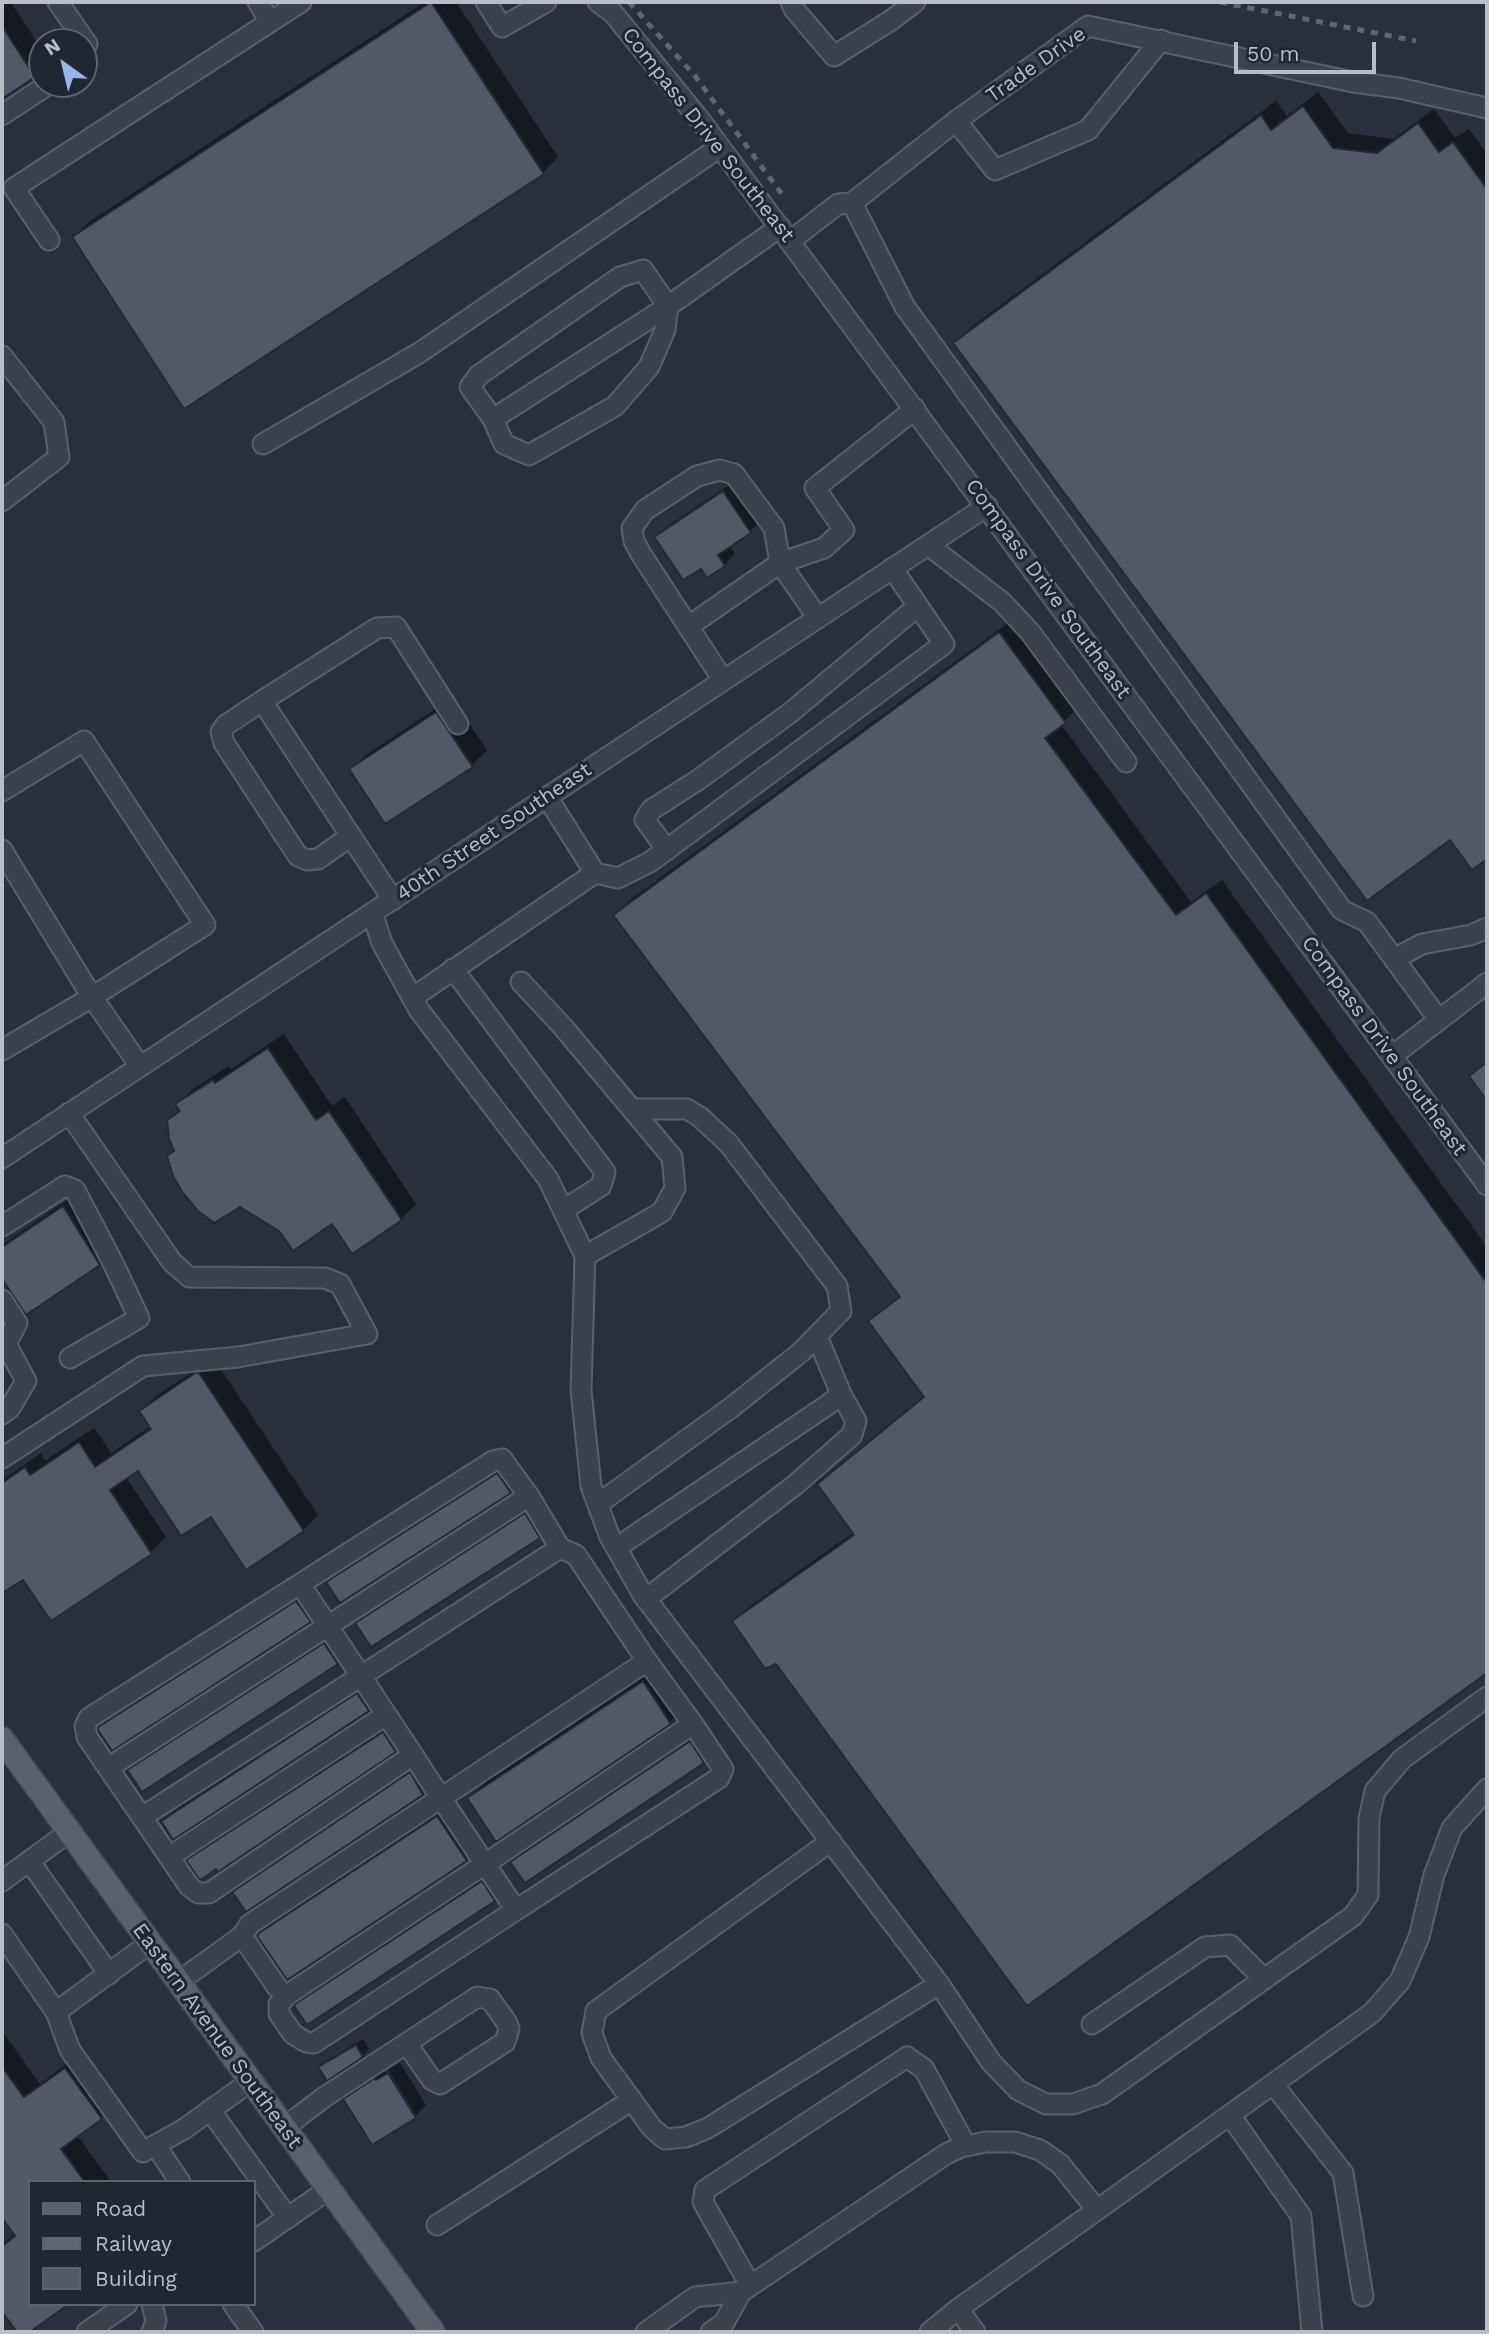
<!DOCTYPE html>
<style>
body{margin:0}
#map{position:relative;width:1489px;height:2334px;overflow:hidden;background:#28303d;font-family:"Work Sans",sans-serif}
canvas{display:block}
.frame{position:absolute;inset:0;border:4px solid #b8bdc8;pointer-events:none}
.legend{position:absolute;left:28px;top:2180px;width:228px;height:126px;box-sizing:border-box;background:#202732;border:2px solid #5d636e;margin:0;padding:9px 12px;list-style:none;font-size:21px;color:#b8bdc8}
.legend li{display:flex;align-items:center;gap:14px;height:35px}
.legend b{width:35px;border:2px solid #5d636e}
.north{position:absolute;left:28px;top:28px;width:70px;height:70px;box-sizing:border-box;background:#202732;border:2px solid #5d636e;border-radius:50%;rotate:326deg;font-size:19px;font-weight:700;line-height:28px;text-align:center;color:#b8bdc8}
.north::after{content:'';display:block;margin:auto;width:24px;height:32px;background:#98b4ed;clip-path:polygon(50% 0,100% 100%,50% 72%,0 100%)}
.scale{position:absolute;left:1234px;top:42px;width:142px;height:32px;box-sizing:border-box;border:4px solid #b8bdc8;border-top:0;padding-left:9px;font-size:21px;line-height:24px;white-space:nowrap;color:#b8bdc8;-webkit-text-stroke:5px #202732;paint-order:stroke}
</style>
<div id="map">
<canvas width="1489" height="2334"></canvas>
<div class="frame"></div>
<ul class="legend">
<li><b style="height:9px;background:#5a616d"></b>Road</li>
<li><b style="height:9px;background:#5e6674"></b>Railway</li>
<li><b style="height:19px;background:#515868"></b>Building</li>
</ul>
<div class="north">N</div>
<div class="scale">50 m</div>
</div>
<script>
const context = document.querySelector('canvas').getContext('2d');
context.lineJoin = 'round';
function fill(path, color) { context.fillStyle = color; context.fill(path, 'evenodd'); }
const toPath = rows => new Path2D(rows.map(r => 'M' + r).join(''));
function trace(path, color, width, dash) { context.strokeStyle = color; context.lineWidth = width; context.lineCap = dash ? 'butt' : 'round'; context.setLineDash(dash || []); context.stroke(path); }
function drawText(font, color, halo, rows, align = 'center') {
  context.font = font + ' "Work Sans",sans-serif'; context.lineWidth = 6; context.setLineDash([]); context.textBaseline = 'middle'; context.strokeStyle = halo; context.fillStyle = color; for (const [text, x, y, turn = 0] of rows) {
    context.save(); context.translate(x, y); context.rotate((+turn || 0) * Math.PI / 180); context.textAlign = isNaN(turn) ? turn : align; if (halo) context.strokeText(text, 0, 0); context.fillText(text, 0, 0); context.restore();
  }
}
const shadow = toPath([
 [2,2,11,2,42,50,42,67,34,75,2,97],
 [425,2,456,2,558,157,543,172,74,237,89,222],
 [1318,92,1348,133,1393,139,1434,109,1455,138,1469,129,1487,154,1487,857,1472,868,1450,838,955,343,970,328,1276,101,1287,116],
 [735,481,761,520,750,532,729,545,735,554,724,565,702,566,657,538,668,526],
 [1015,618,1079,706,1061,724,1191,902,1222,880,1487,1247,1487,1671,1028,2004,777,1662,735,1621,750,1606,854,1532,819,1484,834,1469,925,1395,871,1321,900,1295,615,915,630,900],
 [452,698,487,750,472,765,351,770,366,755],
 [284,1034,332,1106,345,1097,416,1204,401,1219,333,1222,280,1229,169,1156,175,1150,169,1121,180,1109,178,1104,193,1089,229,1066,231,1069],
 [79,1192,114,1249,99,1264,27,1312,2,1275,2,1245],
 [212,1359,214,1359,318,1515,303,1530,247,1568,211,1514,139,1469,126,1477,166,1537,151,1552,51,1619,23,1577,2,1591,2,1480,41,1453,45,1461,94,1428,111,1453,151,1426,141,1411,156,1396],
 [513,1459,525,1476,510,1491,341,1601,328,1582,344,1567],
 [541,1499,554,1521,539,1536,358,1623,373,1608],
 [312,1587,325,1606,310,1621,100,1727,116,1712],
 [340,1629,352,1648,337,1663,129,1770,144,1755],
 [659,1667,685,1707,670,1722,497,1839,469,1798,485,1783],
 [369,1683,379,1699,368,1710,173,1837,163,1821,174,1810],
 [399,1718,410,1735,395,1750,219,1869,189,1860,204,1845],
 [705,1727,718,1746,703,1761,525,1881,513,1862,528,1847],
 [425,1758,437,1779,422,1794,234,1892,249,1877],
 [452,1802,481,1845,466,1860,260,1934,276,1918],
 [497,1867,509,1885,494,1900,296,2006,312,1989],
 [2,2031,40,2084,80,2054,116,2103,101,2118,77,2135,111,2182,30,2182,30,2304,66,2304,27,2332,19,2332,2,2309,2,2244,16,2234,2,2215],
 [363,2039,369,2049,362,2056,320,2067,328,2060],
 [400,2063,426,2105,416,2115,388,2070],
 [384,2070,413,2116,415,2116,373,2143,346,2100,357,2088]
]);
const building = toPath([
 [431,2,544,174,184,409,72,237,431,2],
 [2,26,35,77,2,99,2,26],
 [1303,106,1333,148,1377,153,1418,123,1439,152,1453,142,1487,189,1487,859,1472,870,1450,840,1367,901,953,343,1261,115,1271,130,1303,106],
 [723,491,751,533,718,555,725,566,707,578,701,569,683,580,654,537,723,491],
 [999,632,1066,723,1045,738,1176,915,1206,893,1487,1283,1487,1673,1027,2006,776,1664,765,1669,732,1621,854,1535,817,1484,924,1397,868,1321,900,1297,613,915,999,632],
 [436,712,473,767,385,824,349,769,436,712],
 [268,1048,316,1120,329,1111,402,1220,352,1254,332,1224,293,1251,279,1231,240,1207,214,1223,198,1211,183,1193,173,1176,167,1156,174,1151,169,1139,167,1120,180,1111,175,1104,213,1080,215,1083,268,1048],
 [1487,1062,1487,1101,1469,1076,1487,1062],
 [63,1206,100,1265,26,1315,2,1279,2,1247,63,1206],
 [195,1373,199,1373,304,1531,246,1570,211,1517,181,1536,138,1471,110,1490,152,1554,51,1621,23,1580,2,1593,2,1483,25,1467,30,1475,79,1442,95,1467,151,1429,139,1411,195,1373],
 [497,1473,511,1493,340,1603,326,1582,497,1473],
 [525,1513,540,1538,371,1647,355,1623,525,1513],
 [296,1601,311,1622,112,1751,98,1730,98,1727,296,1601],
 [324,1643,338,1664,142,1792,127,1770,324,1643],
 [643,1681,671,1724,496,1842,467,1798,643,1681],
 [357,1693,369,1711,173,1840,161,1821,357,1693],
 [383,1732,396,1752,218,1872,216,1869,201,1880,198,1878,186,1860,383,1732],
 [690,1741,704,1763,525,1883,510,1862,690,1741],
 [410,1772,423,1795,246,1912,232,1892,410,1772],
 [437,1816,467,1861,287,1980,257,1936,259,1933,437,1816],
 [482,1881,495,1901,307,2025,294,2006,295,2004,482,1881],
 [356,2045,363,2057,327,2081,318,2067,356,2045],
 [2,2067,24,2097,65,2068,102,2119,61,2149,85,2182,30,2182,30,2304,69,2304,30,2332,17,2332,2,2312,2,2246,15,2236,2,2218,2,2067],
 [388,2073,416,2118,372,2145,343,2099,375,2078,376,2080,388,2073]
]);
const minor = toPath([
 [58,2,87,44,84,50],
 [258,2,270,22,301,2],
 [486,2,502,27,546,2],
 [598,2,613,13,700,120,1487,1185],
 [791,2,794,9,834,56,890,21,915,2],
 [2,115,49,84],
 [956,121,995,170,1088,130,1161,40],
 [852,203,905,307,1342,910,1367,922,1439,1020],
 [49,240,14,188,270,22],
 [790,241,838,204,852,203,956,121,1088,26,1353,82,1399,88,1487,108],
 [643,270,668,306,665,330,649,367,615,406,529,455,504,444,493,419,470,387,479,375,620,277,643,270],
 [2,356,54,422,59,457,2,501],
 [493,419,664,309,780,227],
 [263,444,419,353,720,147],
 [928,545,1002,602,1030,632,1126,762],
 [689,626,780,563,824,548,844,530,815,488,915,409],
 [723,680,641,554,634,541,632,528,645,510,697,476,720,470,734,474,774,528,780,563,818,618],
 [262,701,226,725,221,732,224,743,298,856,307,860,318,859,351,836],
 [2,791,84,741,205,925,92,997,2,850],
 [547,797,595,873],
 [667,850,645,820,651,810,698,780,790,713,918,606],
 [393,900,262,701,377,628,396,627,458,724],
 [372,913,382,943,419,1010,548,1179,585,1256],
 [1394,959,1422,944,1471,935,1487,928],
 [453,969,605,1172,601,1186,563,1210],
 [521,982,563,1027,672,1157,675,1188,662,1212,585,1256,581,1390,591,1486,609,1535,643,1595,939,1984,991,2062,1018,2090,1046,2104,1073,2104,1102,2094,1353,1916,1368,1895,1369,1818,1375,1791,1402,1759,1487,1697],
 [412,998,595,873,618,878,650,862,944,644,892,568],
 [2,1050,92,997,140,1066],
 [1392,1056,1487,983],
 [2,1158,987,506],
 [2,1226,65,1186,75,1190,114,1265,139,1318,70,1358],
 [2,1300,17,1323,6,1344,2,1347],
 [2,1414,10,1408,26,1381,6,1344],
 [2,1458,143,1366,238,1357,367,1334,340,1284,325,1278,189,1277,172,1262,69,1113],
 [598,1504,732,1407,801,1352,841,1311,837,1286,729,1144,700,1117,687,1109,632,1109],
 [560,1548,576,1555,647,1661],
 [616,1548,829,1404,841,1394,817,1336],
 [646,1599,795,1485,852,1435,856,1421,841,1394],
 [413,1755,209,1893,198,1893,189,1886,87,1737,85,1726,89,1718,300,1584,413,1755,441,1798,647,1661,693,1724],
 [108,1768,529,1496],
 [142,1817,560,1548,529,1496,502,1459,493,1461,300,1584],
 [831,1841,596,2011,592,2033,601,2058,652,2128,665,2139,686,2137,708,2128,939,1984],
 [169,1857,386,1715],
 [30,1862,109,1974],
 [2,1881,69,1832],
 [2,1934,56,2012],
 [242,1936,250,1924,441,1798,485,1864,516,1910,314,2043,306,2042,293,2034,279,2014,279,2004,287,1995,485,1864,693,1724,723,1769,719,1778,516,1910],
 [150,1943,56,2012,70,2050,143,2152,184,2129,251,2081],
 [178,1982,242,1936,277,1987],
 [1092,2024,1205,1947,1230,1945,1264,1979],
 [1273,2084,1343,2173,1363,2296],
 [210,2110,288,2218],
 [1230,2115,1301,2216,1312,2332],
 [285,2127,323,2098,477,1997,490,1999,507,2023,509,2029,505,2042,440,2084,432,2080,407,2044],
 [156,2146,180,2182],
 [437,2225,632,2100],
 [254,2241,329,2189],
 [750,2285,703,2202,705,2190,907,2057,924,2069,966,2146],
 [741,2292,946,2154,961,2147,986,2142,1015,2142,1040,2150,1060,2164,1097,2210,1372,2013,1400,1981,1419,1937,1434,1875,1452,1828,1487,1789],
 [152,2304,156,2321,152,2332],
 [233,2304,253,2332],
 [958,2309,975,2332],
 [87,2332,127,2304],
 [646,2332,695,2297,741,2292,724,2323,711,2332],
 [930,2332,958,2309,1097,2210]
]);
const major = toPath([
 [2,1739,433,2332]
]);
const rail = toPath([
 [629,2,695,76,784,197],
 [1220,2,1416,41]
]);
const streetNames = [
 ["Trade Drive",1036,65,-35],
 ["Compass Drive Southeast",708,135,52],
 ["Compass Drive Southeast",1048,589,54],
 ["40th Street Southeast",494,832,-34],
 ["Compass Drive Southeast",1384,1046,54],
 ["Eastern Avenue Southeast",217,2036,54]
];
fill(shadow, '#0007');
fill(building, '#515868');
trace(building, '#222934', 2);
trace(minor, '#59606b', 23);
trace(major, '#454b56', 26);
trace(minor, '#3b424d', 19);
trace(major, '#5a616d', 23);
trace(rail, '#5e6674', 5, [7, 7]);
drawText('21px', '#b8bdc8', '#202732', streetNames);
</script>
